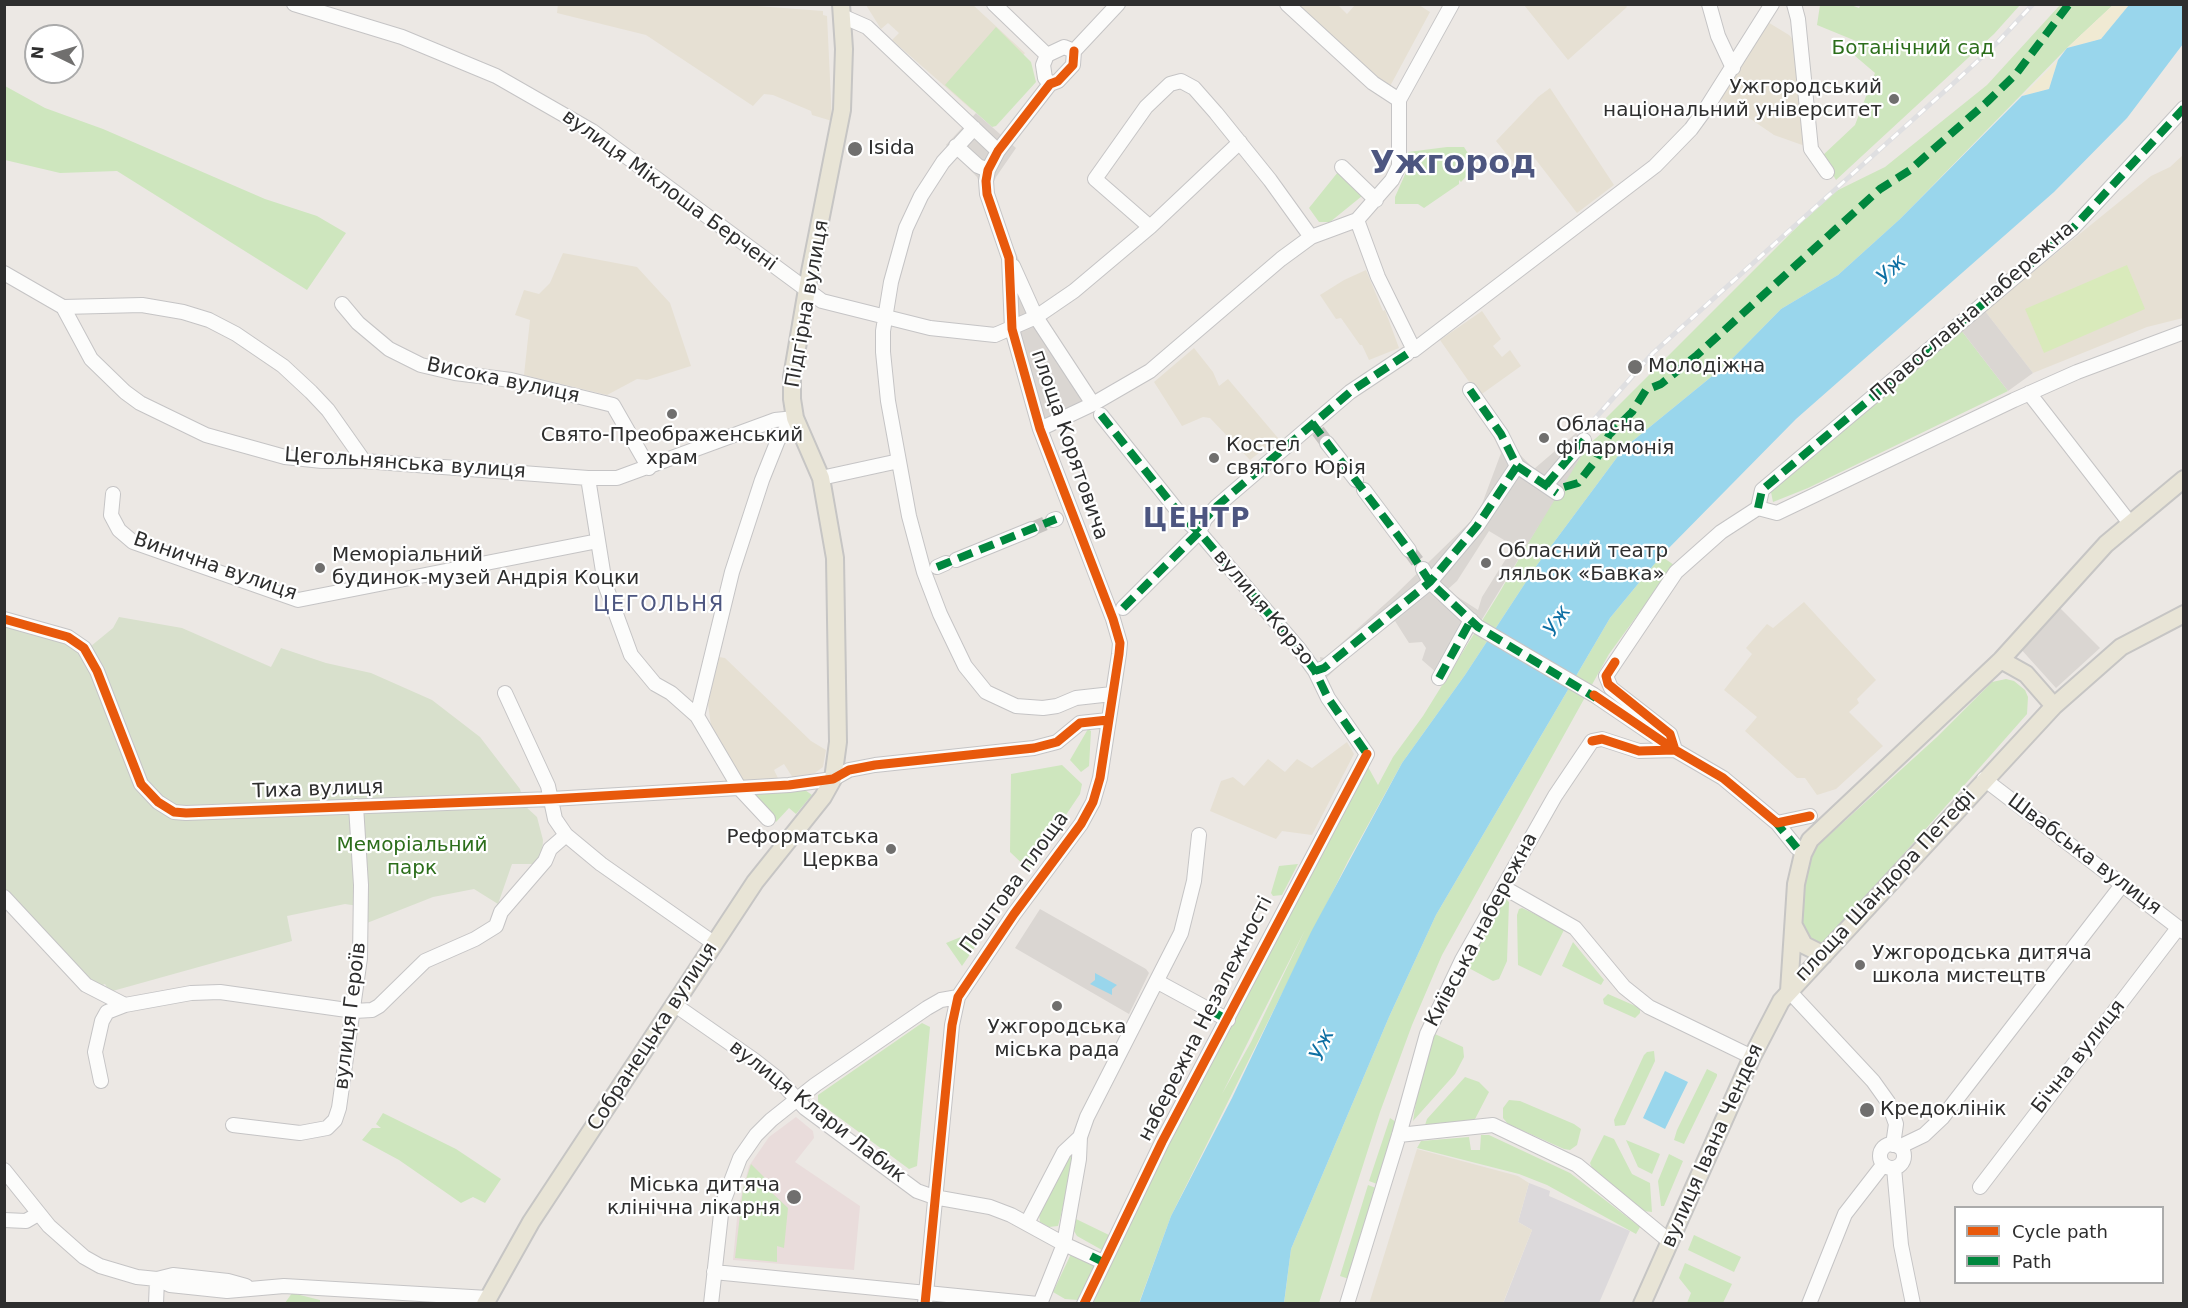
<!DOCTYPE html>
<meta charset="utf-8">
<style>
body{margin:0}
#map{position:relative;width:2188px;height:1308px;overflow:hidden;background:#ece8e4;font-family:"DejaVu Sans",sans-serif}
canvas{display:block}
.frame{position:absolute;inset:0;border:6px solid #2e2e2e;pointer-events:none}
.legend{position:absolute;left:1954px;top:1206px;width:210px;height:78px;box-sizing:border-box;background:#fff;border:2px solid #ababab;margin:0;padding:8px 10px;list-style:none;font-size:18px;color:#2e2e2e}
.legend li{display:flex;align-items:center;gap:12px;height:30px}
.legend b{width:30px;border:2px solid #ababab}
.north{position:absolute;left:24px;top:24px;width:60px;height:60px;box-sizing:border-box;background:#fff;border:2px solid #ababab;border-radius:50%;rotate:275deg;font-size:16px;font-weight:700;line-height:24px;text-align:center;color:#2e2e2e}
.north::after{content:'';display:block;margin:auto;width:21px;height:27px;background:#706f6e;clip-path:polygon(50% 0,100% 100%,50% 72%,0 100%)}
</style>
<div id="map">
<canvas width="2188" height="1308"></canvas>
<div class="frame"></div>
<ul class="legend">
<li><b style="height:8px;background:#e8590c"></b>Cycle path</li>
<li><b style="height:8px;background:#00873e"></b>Path</li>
</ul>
<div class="north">N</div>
</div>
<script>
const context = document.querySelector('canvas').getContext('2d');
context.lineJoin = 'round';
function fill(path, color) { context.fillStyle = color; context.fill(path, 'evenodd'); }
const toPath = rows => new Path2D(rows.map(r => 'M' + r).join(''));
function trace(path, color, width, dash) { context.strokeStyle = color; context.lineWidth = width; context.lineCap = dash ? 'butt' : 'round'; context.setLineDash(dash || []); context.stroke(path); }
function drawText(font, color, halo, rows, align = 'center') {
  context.font = font + ' "DejaVu Sans",sans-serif'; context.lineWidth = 4.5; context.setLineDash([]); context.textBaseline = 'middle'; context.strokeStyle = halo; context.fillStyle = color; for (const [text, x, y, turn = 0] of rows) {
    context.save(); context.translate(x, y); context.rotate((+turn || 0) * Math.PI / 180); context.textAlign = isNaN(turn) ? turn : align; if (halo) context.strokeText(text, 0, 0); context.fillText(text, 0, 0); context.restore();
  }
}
const industrial = toPath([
 [1529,1183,1550,1191,1549,1196,1630,1231,1599,1303,1503,1304,1532,1230,1518,1222]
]);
const education = toPath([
 [558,4,731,4,823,11,823,15,827,16,832,121,812,115,811,111,773,95,764,94,753,106,646,35,557,13],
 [866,5,973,5,1025,53,972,110,892,40,899,33,888,23,881,29],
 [1292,5,1338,5,1347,14,1355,5,1419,5,1430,12,1388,90],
 [1626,5,1627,7,1568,60,1524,5],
 [1766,21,1789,35,1799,46,1805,146,1774,135,1720,98],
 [1550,88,1614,185,1577,213,1533,156,1517,167,1496,141,1538,97],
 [2183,155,2183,318,2147,327,2033,373,1985,311,2151,176,2170,167],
 [563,253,637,267,670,303,691,366,647,380,637,379,607,395,524,375,530,320,515,315,524,290,539,294,550,283],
 [1366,270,1383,311,1385,310,1399,348,1369,360,1362,345,1360,345,1341,318,1336,319,1320,295,1344,280],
 [1482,311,1501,339,1493,346,1502,357,1510,350,1521,366,1479,396,1440,340],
 [1194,348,1213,372,1219,386,1228,379,1278,438,1250,460,1210,418,1203,417,1182,426,1154,382],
 [1804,602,1876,680,1857,699,1859,703,1849,712,1883,746,1836,789,1817,795,1805,778,1797,778,1745,731,1757,717,1724,690,1752,654,1746,648,1767,624,1773,628],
 [719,657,725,658,811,741,826,750,823,767,815,773,793,778,784,764,774,770,779,780,743,781,711,726,708,704],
 [1347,742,1354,754,1312,835,1282,831,1276,839,1210,811,1221,781,1233,777,1244,786,1268,759,1285,772,1297,759,1312,768],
 [1417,1149,1518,1176,1529,1183,1518,1222,1532,1230,1503,1303,1369,1304]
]);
const medical = toPath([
 [796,1117,813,1131,814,1138,795,1162,860,1206,854,1270,733,1260,738,1208,749,1166,769,1137]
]);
const green = toPath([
 [1861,4,2020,5,1994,34,1836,180,1822,156,1855,125,1875,73,1854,55,1856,41,1817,25,1820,5,1851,5,1859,8],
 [2060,5,2113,5,2067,48,1900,219,1838,275,1781,309,1727,364,1624,448,1537,565,1465,675,1402,763,1348,861,1171,1216,1139,1303,1091,1304,1128,1219,1367,765,1378,785,1393,757,1423,716,1498,595,1560,488,1588,445,1603,432,1606,418,1830,194,1885,167,1987,85],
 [1305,930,1251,1042,1222,1094,1253,1032],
 [996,27,1031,62,1036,82,996,126,992,127,945,85],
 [5,86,45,108,103,129,265,199,317,216,346,233,307,290,117,171,60,173,5,160],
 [1447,147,1464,147,1476,166,1461,182,1459,180,1459,184,1424,208,1418,204,1395,204,1395,197,1407,170,1408,152],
 [1338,172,1362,196,1330,222,1319,222,1309,208],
 [1961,330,2008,391,1808,488,1773,502,1771,492],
 [1661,556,1674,565,1609,654,1442,955,1412,1025,1380,1112,1319,1303,1284,1304,1291,1249,1389,1017,1436,915,1610,618],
 [2006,679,2014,681,2025,690,2028,697,2027,714,1826,942,1815,944,1809,941,1802,926,1803,900,1805,869,1814,849,1937,737,1992,682],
 [1088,729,1091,731,1089,766,1081,772,1070,760],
 [1062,765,1082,784,1080,794,1029,870,1010,852,1011,774],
 [805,790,812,795,796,814,789,808,776,822,748,793],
 [1298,864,1282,895,1273,896,1271,893,1279,866],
 [1504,897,1509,902,1507,961,1499,979,1493,981,1465,966],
 [1522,908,1561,926,1564,930,1541,976,1518,965,1517,915,1519,909],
 [983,928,986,931,962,966,946,943],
 [1573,942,1604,980,1601,985,1562,966],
 [1608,994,1640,1008,1640,1013,1635,1018,1604,1004,1603,999],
 [922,1023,930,1027,917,1166,909,1169,818,1102,818,1095],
 [1435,1034,1463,1047,1464,1057,1455,1074,1413,1121,1424,1050,1431,1036],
 [1654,1051,1655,1061,1625,1125,1615,1126,1614,1120,1644,1055,1647,1052],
 [1707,1069,1717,1074,1717,1076,1684,1144,1674,1140,1677,1130],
 [1465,1077,1479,1082,1489,1092,1474,1121,1425,1125,1427,1119],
 [1509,1100,1520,1101,1574,1124,1581,1129,1577,1145,1570,1150,1564,1149,1508,1124,1503,1118,1503,1108],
 [383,1113,456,1149,501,1179,485,1203,473,1197,461,1203,399,1160,362,1140,372,1128,381,1128,376,1124],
 [1390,1118,1396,1122,1377,1184,1369,1181],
 [1481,1135,1489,1135,1570,1173,1640,1227,1636,1234,1547,1185,1519,1174,1417,1148,1421,1141,1469,1137,1471,1150,1480,1150],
 [1604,1135,1614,1139,1632,1174,1650,1183,1652,1212,1643,1211,1593,1171,1590,1163],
 [1626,1140,1660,1154,1652,1174,1638,1167],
 [1669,1154,1683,1161,1664,1206,1661,1206,1658,1181],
 [1070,1155,1074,1159,1060,1219,1058,1226,1049,1227,1040,1222,1039,1214],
 [751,1164,765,1178,770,1191,788,1208,784,1248,777,1246,777,1262,735,1258,743,1189],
 [1368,1185,1376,1188,1349,1279,1340,1276],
 [1076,1219,1109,1235,1102,1250,1077,1236,1074,1231],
 [1694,1235,1741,1257,1734,1272,1688,1250],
 [1071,1254,1095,1265,1078,1300,1065,1299,1053,1292],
 [1685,1263,1732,1284,1723,1303,1687,1303,1691,1293,1679,1278],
 [292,1293,320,1300,320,1303,285,1303]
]);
const sand = toPath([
 [2113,5,2129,5,2101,39,2067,48],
 [2058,60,2049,89,2022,96]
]);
const cemetery = toPath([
 [119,617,182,628,271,667,281,648,326,663,371,673,432,700,480,737,520,789,525,806,537,817,543,840,542,854,536,864,512,864,498,904,474,889,433,897,367,923,365,907,345,904,287,916,292,941,109,992,105,984,96,988,5,890,4,622,67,640,85,651,113,628]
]);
const pitch = toPath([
 [2127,265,2145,309,2044,353,2025,309]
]);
const plaza = toPath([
 [976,113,1016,148,996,177,992,186,993,198,1040,311,1091,397,1058,427,1034,435,1006,328,1003,250,977,177,946,145],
 [1985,311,2033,373,2008,391,1961,330],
 [1485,419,1534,469,1576,433,1588,445,1445,680,1422,660,1426,648,1422,642,1409,643,1395,621,1365,642,1324,680,1320,657,1325,658,1395,595,1473,519,1482,504,1501,453],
 [1489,531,1514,546,1482,597,1478,610,1447,590,1457,581],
 [2055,603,2100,648,2056,688,2019,647],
 [1040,909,1146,969,1149,973,1129,1014,1015,948]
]);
const water = toPath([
 [2129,5,2183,5,2183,44,2127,118,2054,192,1796,419,1661,556,1610,618,1436,915,1389,1017,1291,1249,1284,1303,1139,1304,1171,1216,1232,1098,1311,932,1402,763,1465,675,1537,565,1624,448,1727,364,1781,309,1838,275,1900,219,2022,96,2049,89,2058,60,2067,48,2101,39],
 [1095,973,1117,985,1112,989,1112,995,1090,984,1095,980],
 [1665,1071,1688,1082,1665,1129,1643,1118]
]);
const minorTunnel = toPath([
 [1318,431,1327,443],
 [1032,529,1053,520],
 [1409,550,1423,569]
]);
const minor = toPath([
 [294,4,402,37,496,76,592,131,822,301,930,328,995,335,1036,317,1074,291,1150,227,1240,142],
 [994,4,1047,55],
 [1287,4,1373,83,1399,100],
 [1709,4,1718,36,1733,68],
 [1794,4,1798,19,1811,149,1827,172],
 [842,16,867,27,998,151],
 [1074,51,1118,4],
 [1050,84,1045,78,1043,65,1047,55,1064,47,1074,51],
 [974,128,943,162,921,196,906,228,891,282,883,331,883,352,888,401,909,516,924,572,940,614,965,666,986,692,1016,706,1043,708,1057,706,1076,698,1112,694],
 [956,146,978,166,988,170],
 [1342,167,1376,200],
 [1357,220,1378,277,1414,350,1655,166,1691,129,1707,107,1772,4],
 [1150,227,1095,179,1146,107,1170,84,1181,81,1194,88,1216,113,1270,180,1311,237],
 [1013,266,1036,317,1093,404],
 [4,273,63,307,142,305,183,312,209,320,236,334,283,366,311,392,328,410,364,461],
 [342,304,358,323,389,349,421,365,455,373,511,380,613,405,649,468],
 [63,307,91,359,125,392,140,403,206,435,285,457,322,461,364,461,588,478,617,478,775,420,795,418],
 [2029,393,2129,522],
 [1040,429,1093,404,1150,371,1281,259,1311,237,1357,220,1392,180,1399,166,1399,100,1452,4],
 [1327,443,1356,480],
 [1517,466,1557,493],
 [588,478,605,584,631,655,655,684,671,693,697,716,740,789,768,819],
 [821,478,899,461],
 [1546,485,1584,440],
 [1364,490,1409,550],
 [113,494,111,515,119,530,133,542,298,600,598,541],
 [1758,508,1762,490,2072,229,2184,108],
 [1053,520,1056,519],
 [956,560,1032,529],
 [937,567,946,563],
 [1423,569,1430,582,1478,627,1594,695,1675,750,1723,778,1777,823,1797,848],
 [1123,608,1199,532,1205,519,1217,506,1350,392,1407,354],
 [4,619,68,637,84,648,97,671,141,784,158,802,174,812,186,813,551,799,789,785,833,779,849,770,875,765,1034,748,1057,742,1080,723,1108,720],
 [1315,671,1324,668,1430,582,1477,526,1517,466,1501,434,1470,390],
 [1439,678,1471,620],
 [505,693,548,786,555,819,566,835,601,864,715,944],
 [697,716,732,572,762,480,778,440,795,418],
 [1984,779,2184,932],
 [1777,823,1810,816],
 [1503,887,1575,928,1624,987,1649,1007,1752,1057],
 [4,897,86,985,125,1005],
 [1158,982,1228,1020],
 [1789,991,1873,1081,1888,1102,1896,1124,1893,1145],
 [675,1005,754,1060,777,1078,805,1108,917,1191,934,1197,990,1207,1011,1215,1064,1244,1079,1159,1080,1137,1087,1117,1181,933,1194,881,1199,835],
 [101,1081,95,1052,102,1021,107,1012,125,1005,191,993,220,992,354,1011,372,1010,379,1006,425,961,475,939,496,926,501,912,545,861,550,849,566,835],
 [233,1125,300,1133,327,1128,335,1120,339,1108,360,958,361,885,356,806],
 [1399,1135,1493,1125,1577,1165,1669,1241],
 '1880 1156a12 12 0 1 1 24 0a12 12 0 1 1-24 0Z',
 [1899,1147,1924,1135,1942,1118,2122,885],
 [1894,1168,1901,1245,1913,1304],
 [4,1170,49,1226,84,1257,100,1266,137,1277,157,1279,173,1275,228,1281,246,1286],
 [1980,1187,2178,928],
 [4,1220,26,1221,38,1214],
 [1027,1223,1064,1152,1080,1137],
 [714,1272,1038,1304],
 [157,1279,170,1285,227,1291,284,1286,488,1298],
 [156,1304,157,1279],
 [711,1304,722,1205,740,1158,756,1135,771,1120,815,1085,927,1008,941,1000,958,997],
 [925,1304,952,1025,958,997,1014,914,1081,824,1093,802,1100,778,1119,654,1120,643,1113,619,1040,429,1012,329,1009,258,987,194,986,181,988,170,998,151,1050,84,1058,81,1073,65,1074,51],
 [1040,1304,1064,1244,1103,1262],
 [1084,1304,1162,1142,1367,754,1328,698,1315,671,1299,649,1199,532,1184,519,1101,415],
 [1347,1304,1399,1135,1427,1034,1462,960,1555,796,1592,741,1602,739,1639,751,1675,750,1670,734,1611,688,1606,676,1676,572,1721,532,1758,508,1777,513,2014,400,2077,372,2184,332],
 [1809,1304,1845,1214,1883,1165]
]);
const major = toPath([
 [2001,660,2026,674,2054,706],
 [1794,926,1804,945,1824,955],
 [1789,991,1796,884,1803,854,1810,840,2001,660,2106,544,2184,479],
 [485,1304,531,1222,755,882,823,797,833,779,838,742,835,558,821,478,795,418,792,399,792,377,810,272,842,110,844,49,841,4],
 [1642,1304,1752,1057,1781,1001,2054,706,2121,647,2184,614]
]);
const rail = toPath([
 [1591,423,1653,353,1956,81,1998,42,2033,4]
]);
const quiet = toPath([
 [1101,415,1184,519,1199,532,1299,649,1315,671,1328,698,1367,754,1365,757],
 [1312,423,1409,550,1430,582,1478,627,1596,698],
 [1517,466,1557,493],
 [1546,485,1584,440],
 [1564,487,1578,483,1596,460,1609,435,1632,412,1646,390,1661,384,1697,355,1880,189,1910,170,1987,102,2016,74,2069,4],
 [1758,508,1762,490,2072,229,2184,108],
 [937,567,1056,519],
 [1123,608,1199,532,1205,519,1217,506,1350,392,1407,354],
 [1315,671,1324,668,1430,582,1477,526,1517,466,1501,434,1470,390],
 [1439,678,1471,620],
 [1774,820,1797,848],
 [1208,1009,1228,1020],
 [1091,1256,1103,1262]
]);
const cycleway = toPath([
 [4,619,68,637,84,648,97,671,141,784,158,802,174,812,186,813,551,799,789,785,833,779,849,770,875,765,1034,748,1057,742,1080,723,1108,720],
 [1594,695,1675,750,1723,778,1777,823,1810,816],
 [1592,741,1602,739,1639,751,1675,750,1670,734,1608,684,1606,676,1615,662],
 [925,1304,952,1025,958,997,1014,914,1081,824,1093,802,1100,778,1119,654,1120,643,1113,619,1040,429,1012,329,1009,258,987,194,986,181,988,170,998,151,1050,84,1058,81,1073,65,1074,51],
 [1084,1304,1162,1142,1367,754]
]);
const markers = [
 [1894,99,6,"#706f6e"],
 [855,149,8,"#706f6e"],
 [1635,367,8,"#706f6e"],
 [672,414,6,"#706f6e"],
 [1544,438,6,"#706f6e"],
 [1214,458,6,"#706f6e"],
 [1486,563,6,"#706f6e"],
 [320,568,6,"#706f6e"],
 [891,849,6,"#706f6e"],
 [1860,965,6,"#706f6e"],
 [1057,1006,6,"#706f6e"],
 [1867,1110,8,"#706f6e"],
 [794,1197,8,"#706f6e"]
];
const parkNames = [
 ["Ботанічний сад",1913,49],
 ["Меморіальний",412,846],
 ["парк",412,869]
];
const poiNames = [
 ["Ужгородський",1882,88,"right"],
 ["національний університет",1882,111,"right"],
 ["Isida",868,149],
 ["Молодіжна",1648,367],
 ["Обласна",1556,426],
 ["філармонія",1556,449],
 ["Свято-Преображенський",672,436,"center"],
 ["храм",672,459,"center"],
 ["Костел",1226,446],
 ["святого Юрія",1226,469],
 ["Обласний театр",1498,552],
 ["ляльок «Бавка»",1498,575],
 ["Меморіальний",332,556],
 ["будинок-музей Андрія Коцки",332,579],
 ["Реформатська",879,838,"right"],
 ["Церква",879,861,"right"],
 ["Ужгородська дитяча",1872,954],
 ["школа мистецтв",1872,977],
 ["Ужгородська",1057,1028,"center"],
 ["міська рада",1057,1051,"center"],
 ["Кредоклінік",1880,1110],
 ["Міська дитяча",780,1186,"right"],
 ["клінічна лікарня",780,1209,"right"]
];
const streetNames = [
 ["вулиця Міклоша Берчені",669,191,36],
 ["Підгірна вулиця",808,304,-80],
 ["Православна набережна",1973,312,-41],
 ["Висока вулиця",503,381,12],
 ["площа Корятовича",1069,445,71],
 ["Цегольнянська вулиця",405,464,4],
 ["Винична вулиця",215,567,19],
 ["вулиця Корзо",1263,608,50],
 ["Тиха вулиця",318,790,-2],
 ["Швабська вулиця",2084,855,37],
 ["Поштова площа",1015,883,-54],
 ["площа Шандора Петефі",1886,886,-47],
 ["Київська набережна",1482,930,-62],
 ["вулиця Героїв",351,1016,-83],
 ["набережна Незалежності",1206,1019,-63],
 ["Собранецька вулиця",653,1037,-57],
 ["Бічна вулиця",2079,1057,-52],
 ["вулиця Клари Лабик",817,1112,38],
 ["вулиця Івана Чендея",1713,1146,-66]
];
const waterNames = [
 ["Уж",1892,270,-44],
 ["Уж",1558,621,-57],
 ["Уж",1323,1045,-67]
];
const neighbourhoodNames = [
 ["ЦЕГОЛЬНЯ",659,606]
];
const districtNames = [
 ["ЦЕНТР",1197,520]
];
const townNames = [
 ["Ужгород",1453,165]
];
fill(industrial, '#dcd9db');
fill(education, '#e6e0d3');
fill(medical, '#e9dcdb');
fill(green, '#cee6be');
fill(sand, '#f0ead3');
fill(cemetery, '#d8e0cc');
fill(pitch, '#d9eabb');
fill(plaza, '#dad6d2');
fill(water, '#99d6ec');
trace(minorTunnel, '#c6c3c0', 14, [14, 7]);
trace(minor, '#c5c4c5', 16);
trace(major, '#c6c5c4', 20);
trace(minor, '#fcfcfb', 14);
trace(major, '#e8e4d6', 16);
trace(rail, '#dfdfe1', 5);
trace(rail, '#fff', 3, [9]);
trace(quiet, '#00873e', 8, [15, 8]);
trace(cycleway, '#e8590c', 9);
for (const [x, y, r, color] of markers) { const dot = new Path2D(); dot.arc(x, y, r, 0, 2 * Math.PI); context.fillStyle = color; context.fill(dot); trace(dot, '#fff', 2); }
drawText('20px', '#2c6e1b', '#fff', parkNames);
drawText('20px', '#2e2e2e', '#fff', poiNames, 'left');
drawText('20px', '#2e2e2e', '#fff', streetNames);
drawText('italic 21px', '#0d6fa3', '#fff', waterNames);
context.letterSpacing = '1.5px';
drawText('21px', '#4d5680', '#fff', neighbourhoodNames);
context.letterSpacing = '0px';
context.letterSpacing = '1.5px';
drawText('bold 26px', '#4d5680', '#fff', districtNames);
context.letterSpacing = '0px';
drawText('bold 32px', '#4d5680', '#fff', townNames);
</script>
